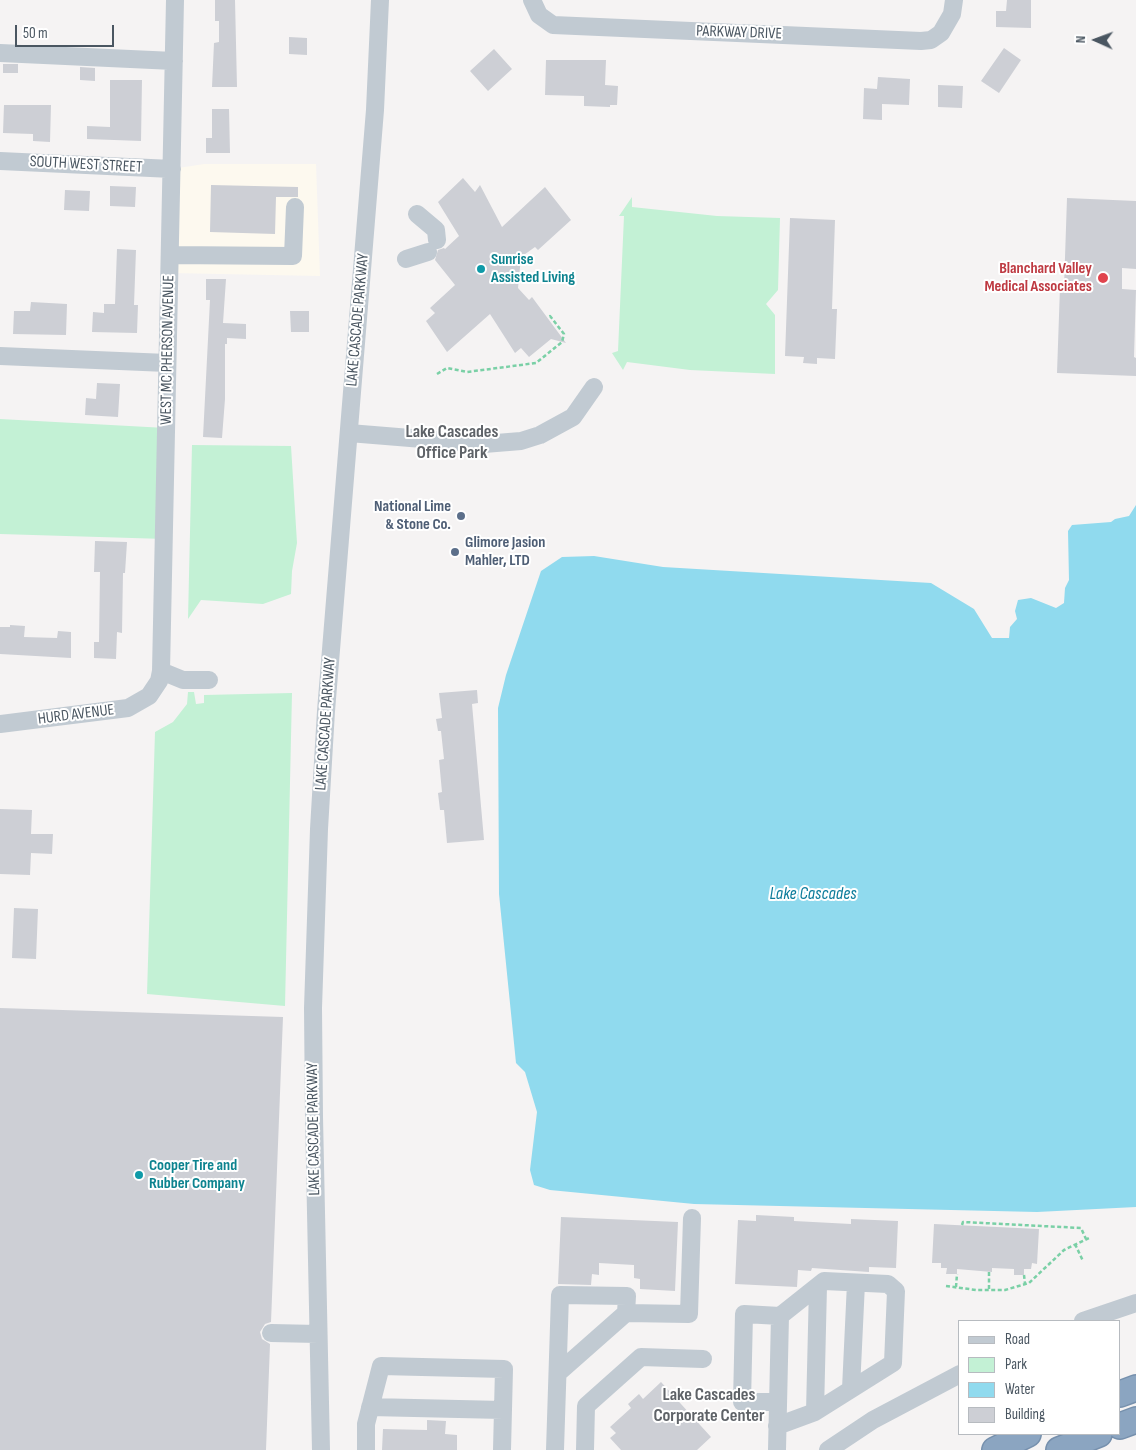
<!DOCTYPE html>
<style>
body{margin:0}
#map{position:relative;width:1136px;height:1450px;overflow:hidden;background:#f5f3f3;font-family:"Sofia Sans Condensed",sans-serif}
canvas{display:block}
.legend{position:absolute;left:958px;top:1320px;width:162px;height:115px;box-sizing:border-box;background:#fff;border:1px solid #b7bbc0;margin:0;padding:6px 9px;list-style:none;font-size:15px;color:#4a5661}
.legend li{display:flex;align-items:center;gap:10px;height:25px}
.legend b{width:25px;border:1px solid #b7bbc0}
.north{position:absolute;left:1071px;top:15px;width:50px;height:50px;-webkit-text-stroke:4px #fff;paint-order:stroke;rotate:272deg;font-size:14px;font-weight:700;line-height:20px;text-align:center;color:#4a5661}
.north::after{content:'';display:block;margin:auto;width:18px;height:22px;background:#4a5661;clip-path:polygon(50% 0,100% 100%,50% 72%,0 100%)}
.scale{position:absolute;left:15px;top:25px;width:99px;height:22px;box-sizing:border-box;border:2px solid #4a5661;border-top:0;padding-left:6px;font-size:15px;line-height:18px;white-space:nowrap;color:#4a5661;-webkit-text-stroke:4px #fff;paint-order:stroke}
</style>
<div id="map">
<canvas width="1136" height="1450"></canvas>
<ul class="legend">
<li><b style="height:6px;background:#c1cad2"></b>Road</li>
<li><b style="height:14px;background:#c3f1d5"></b>Park</li>
<li><b style="height:14px;background:#90daee"></b>Water</li>
<li><b style="height:14px;background:#cdcfd5"></b>Building</li>
</ul>
<div class="north">N</div>
<div class="scale">50 m</div>
</div>
<script>
const context = document.querySelector('canvas').getContext('2d');
context.lineJoin = 'round';
function fill(path, color) { context.fillStyle = color; context.fill(path, 'evenodd'); }
const toPath = rows => new Path2D(rows.map(r => 'M' + r).join(''));
function trace(path, color, width, dash) { context.strokeStyle = color; context.lineWidth = width; context.lineCap = dash ? 'butt' : 'round'; context.setLineDash(dash || []); context.stroke(path); }
function drawText(font, color, halo, rows, align = 'center') {
  context.font = font + ' "Sofia Sans Condensed",sans-serif'; context.lineWidth = 4; context.setLineDash([]); context.textBaseline = 'middle'; context.strokeStyle = halo; context.fillStyle = color; for (const [text, x, y, turn = 0] of rows) {
    context.save(); context.translate(x, y); context.rotate((+turn || 0) * Math.PI / 180); context.textAlign = isNaN(turn) ? turn : align; if (halo) context.strokeText(text, 0, 0); context.fillText(text, 0, 0); context.restore();
  }
}
const commercial = toPath([
 [204,164,316,164,320,276,170,273,172,169]
]);
const green = toPath([
 [632,197,632,207,717,216,780,218,778,290,766,304,775,315,775,374,690,370,627,362,623,370,612,353,618,351,624,216,619,216],
 [0,419,166,428,165,539,0,534],
 [192,445,291,446,297,543,292,571,291,594,263,604,201,600,188,619],
 [188,692,194,692,196,704,204,703,204,695,292,693,285,1006,147,994,155,732,173,722,187,704]
]);
const water = toPath([
 [1136,505,1136,1207,1037,1212,694,1204,550,1190,534,1185,530,1170,537,1112,525,1072,516,1063,499,894,498,708,506,675,541,571,562,557,594,556,663,567,931,583,974,609,992,638,1009,638,1010,627,1017,619,1015,611,1018,600,1031,598,1056,608,1064,603,1065,588,1069,580,1068,531,1072,525,1111,522,1115,519,1129,516]
]);
const building = toPath([
 [215,0,235,0,237,87,212,87,214,43,219,42,219,21,215,21],
 [1007,0,1031,0,1031,28,996,27,996,11,1006,11],
 [289,37,307,38,307,55,289,54],
 [1004,48,1021,60,999,93,981,81],
 [494,49,512,69,488,91,470,71],
 [546,60,606,60,605,85,618,86,617,105,610,105,610,107,584,106,584,96,545,95],
 [3,64,18,64,18,73,3,73],
 [80,67,95,68,95,81,80,80],
 [878,77,910,79,909,105,882,104,882,120,863,119,864,88,877,89],
 [110,80,142,80,141,141,87,139,87,126,110,127],
 [938,85,963,86,962,108,938,107],
 [4,105,51,105,50,142,33,141,33,134,3,133],
 [212,109,229,109,230,153,206,153,206,138,212,138],
 [463,178,475,192,480,185,502,227,545,187,571,220,538,250,535,247,521,257,518,288,529,300,532,297,566,343,551,339,529,357,521,348,515,353,490,314,447,352,426,321,435,313,430,308,455,285,435,260,438,250,444,248,445,249,459,236,438,202],
 [211,185,298,187,298,197,276,197,275,234,210,232],
 [110,186,136,187,135,207,110,206],
 [65,190,90,191,89,211,64,210],
 [1067,198,1136,201,1136,269,1122,268,1122,289,1136,290,1134,357,1136,358,1136,376,1057,373,1060,287,1064,287],
 [790,218,835,220,832,309,837,309,835,359,817,358,817,364,803,363,804,357,785,356],
 [117,249,136,250,134,305,138,305,137,333,92,332,93,312,104,313,104,304,115,304],
 [206,279,226,279,223,323,246,324,246,339,227,338,227,344,225,344,225,399,222,438,203,437,210,300,206,300],
 [31,302,67,304,66,335,13,334,14,311,30,311],
 [290,311,309,311,309,332,291,332],
 [97,383,120,384,118,417,85,415,86,398,96,399],
 [95,541,127,542,125,573,123,573,122,633,117,632,116,659,94,658,94,642,99,642,100,572,94,572],
 [10,625,25,626,24,637,57,638,58,631,71,632,71,658,0,654,0,627,10,627],
 [477,690,478,703,472,704,484,840,447,843,444,810,440,810,438,793,442,792,439,760,444,759,441,731,438,731,436,719,442,718,439,693],
 [0,809,32,810,31,834,53,834,52,854,31,853,30,875,0,874],
 [14,908,38,909,36,959,12,958],
 [0,1008,283,1017,271,1322,265,1324,260,1332,262,1339,270,1344,266,1450,0,1450],
 [756,1215,794,1217,794,1221,851,1224,851,1219,898,1221,896,1268,869,1267,869,1272,812,1268,811,1271,798,1270,797,1287,735,1284,738,1220,756,1221],
 [561,1217,678,1222,675,1291,640,1289,640,1279,634,1278,634,1265,599,1263,599,1275,592,1274,591,1285,558,1284],
 [934,1224,1039,1229,1037,1264,1032,1263,1031,1269,1024,1269,1024,1275,1014,1275,1014,1269,992,1268,992,1272,957,1269,957,1274,946,1274,947,1268,941,1268,941,1263,932,1263],
 [661,1382,711,1437,697,1450,621,1450,610,1438,616,1433,610,1427,631,1408,628,1404,639,1394,643,1399],
 [427,1420,446,1421,445,1434,457,1435,457,1450,382,1450,383,1429,427,1430]
]);
const path = toPath([
 [437,374,447,368,467,372,536,363,562,342,564,334,550,316,548,318],
 [962,1225,963,1222,1081,1228,1086,1239],
 [1075,1244,1083,1261],
 [989,1272,989,1290],
 [1024,1275,1025,1284],
 [946,1286,976,1290,1005,1290,1029,1283,1064,1250,1091,1237],
 [956,1287,957,1274]
]);
const minor = toPath([
 [532,0,539,15,553,25,921,41,931,40,941,33,952,14,954,0],
 [0,53,174,61],
 [0,161,172,169],
 [417,214,436,230,437,240],
 [170,255,293,256,295,207],
 [406,259,428,252],
 [0,356,167,363],
 [349,433,484,444,521,441,540,435,573,417,594,387],
 [161,671,183,680,209,680],
 [0,724,128,708,149,696,159,681,161,671,175,0],
 [1083,1321,1136,1303],
 [271,1333,318,1334],
 [558,1373,626,1313],
 [851,1389,856,1283],
 [370,1407,503,1410],
 [815,1412,818,1286],
 [777,1426,815,1412,893,1363,896,1291,888,1284,824,1281,780,1316,744,1314,742,1402,778,1402],
 [321,1450,314,1117,313,1008,319,829,326,711,375,110,380,0],
 [366,1450,366,1424,381,1366,504,1369,502,1450],
 [555,1450,560,1295,627,1296,626,1313,689,1314,692,1218],
 [585,1450,586,1406,641,1357,703,1359],
 [777,1450,780,1316],
 [828,1450,873,1420,960,1374]
]);
const highway = toPath([
 [1120,1394,1136,1388],
 [1120,1426,1136,1420],
 [995,1450,1028,1434],
 [1059,1450,1099,1434]
]);
const markers = [
 [481,269,5,"#0f9aa8"],
 [1103,278,6,"#e0444e"],
 [461,516,5,"#5c6f8a"],
 [455,552,5,"#5c6f8a"],
 [139,1175,5,"#0f9aa8"]
];
const streetNames = [
 ["PARKWAY DRIVE",739,33,2],
 ["SOUTH WEST STREET",86,165,3],
 ["LAKE CASCADE PARKWAY",358,320,-85],
 ["WEST MC PHERSON AVENUE",168,350,-89],
 ["HURD AVENUE",76,715,-7],
 ["LAKE CASCADE PARKWAY",326,724,-86],
 ["LAKE CASCADE PARKWAY",314,1129,-91]
];
const cultureNames = [
 ["Sunrise",491,260],
 ["Assisted Living",491,278],
 ["Cooper Tire and",149,1166],
 ["Rubber Company",149,1184]
];
const healthNames = [
 ["Blanchard Valley",1092,269],
 ["Medical Associates",1092,287]
];
const serviceNames = [
 ["National Lime",451,507],
 ["& Stone Co.",451,525],
 ["Glimore Jasion",465,543,"left"],
 ["Mahler, LTD",465,561,"left"]
];
const neighbourhoodNames = [
 ["Lake Cascades",452,432],
 ["Office Park",452,453],
 ["Lake Cascades",709,1395],
 ["Corporate Center",709,1416]
];
const waterNames = [
 ["Lake Cascades",813,894]
];
fill(commercial, '#fdf9ef');
fill(green, '#c3f1d5');
fill(water, '#90daee');
fill(building, '#cdcfd5');
trace(highway, '#7690ad', 28);
trace(path, '#7ad0a6', 2.5, [4, 2.5]);
trace(minor, '#c1cad2', 18);
trace(highway, '#8ba5c1', 25);
for (const [x, y, r, color] of markers) { const dot = new Path2D(); dot.arc(x, y, r, 0, 2 * Math.PI); context.fillStyle = color; context.fill(dot); trace(dot, '#fff', 2); }
drawText('16px', '#4a5661', '#fff', streetNames);
drawText('bold 16px', '#0d838f', '#fff', cultureNames, 'left');
drawText('bold 16px', '#be3a42', '#fff', healthNames, 'right');
drawText('bold 16px', '#4e5e75', '#fff', serviceNames, 'right');
drawText('bold 18px', '#5f6368', '#fff', neighbourhoodNames);
drawText('italic 18px', '#0c7c9b', '#fff', waterNames);
</script>
